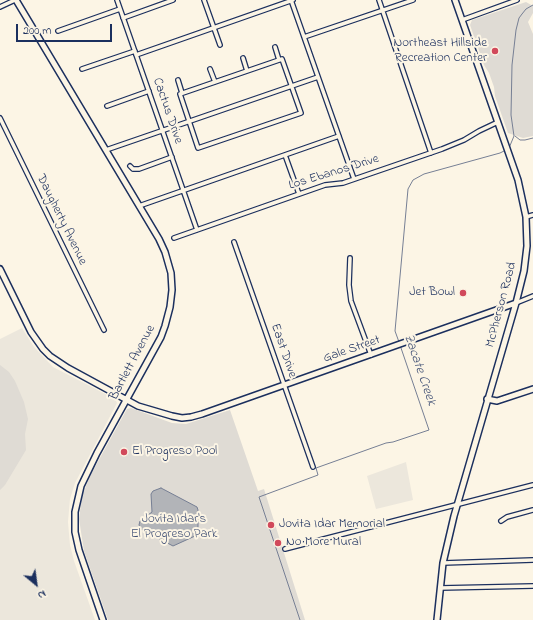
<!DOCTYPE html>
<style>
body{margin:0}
#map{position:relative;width:533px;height:620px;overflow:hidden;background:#fcf5e5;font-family:"Indie Flower",sans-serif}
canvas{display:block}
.north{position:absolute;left:16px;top:564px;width:40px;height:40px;-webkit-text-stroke:3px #fcf5e5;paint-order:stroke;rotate:151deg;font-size:11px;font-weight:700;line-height:16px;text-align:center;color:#1b2f5e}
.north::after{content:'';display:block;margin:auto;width:14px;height:18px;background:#1b2f5e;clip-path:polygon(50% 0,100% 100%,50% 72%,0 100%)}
.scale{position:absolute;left:16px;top:24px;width:96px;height:18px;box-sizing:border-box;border:2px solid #1b2f5e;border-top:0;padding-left:5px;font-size:12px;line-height:14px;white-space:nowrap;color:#1b2f5e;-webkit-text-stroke:3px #fcf5e5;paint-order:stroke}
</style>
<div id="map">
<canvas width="533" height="620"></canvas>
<div class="north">N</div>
<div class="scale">200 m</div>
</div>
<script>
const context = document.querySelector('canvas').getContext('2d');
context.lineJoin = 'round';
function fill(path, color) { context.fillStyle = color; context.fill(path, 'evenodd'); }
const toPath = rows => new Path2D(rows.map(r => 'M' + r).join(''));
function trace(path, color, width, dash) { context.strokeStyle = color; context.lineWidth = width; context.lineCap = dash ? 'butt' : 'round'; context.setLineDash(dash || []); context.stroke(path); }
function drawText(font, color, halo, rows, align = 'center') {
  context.font = font + ' "Indie Flower",sans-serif'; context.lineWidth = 4; context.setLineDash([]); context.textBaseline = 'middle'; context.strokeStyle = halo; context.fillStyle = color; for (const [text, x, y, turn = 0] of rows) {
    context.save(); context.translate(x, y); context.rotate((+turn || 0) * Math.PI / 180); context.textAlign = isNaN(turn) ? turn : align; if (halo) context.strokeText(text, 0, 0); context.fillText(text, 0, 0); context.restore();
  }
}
const built = toPath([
 [22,328,34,347,53,367,115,399,117,403,75,483,70,499,68,522,70,545,74,561,95,620,0,620,0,339],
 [406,462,413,500,376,509,367,476]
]);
const green = toPath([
 [526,2,533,6,533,13,528,22,533,34,533,136,523,138,508,133,495,96,494,87,489,73,484,65,470,25,472,20],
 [0,365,9,372,15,381,24,402,28,419,25,434,26,450,5,485,0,490],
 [131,408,172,423,186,424,230,410,258,491,264,489,305,620,108,620,84,551,79,519,82,496,91,474,127,409]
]);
const water = toPath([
 [161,488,197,507,198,510,198,528,195,536,173,546,141,529,139,525,140,521,152,512,151,494,153,491,161,488]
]);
const stream = toPath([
 [515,136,520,140,525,140,533,138],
 [509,148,514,136,511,115,512,65,516,30,519,18,522,14,526,9,533,5],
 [399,342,395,331,408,189,413,180,424,174,500,153,506,150],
 [300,620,259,497,318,475,316,468,386,443,393,442,429,430,400,345]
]);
const street = toPath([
 [117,0,197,230],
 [204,0,220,45],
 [291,0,354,179],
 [379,0,431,153],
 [0,7,15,0],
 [123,18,173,0],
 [462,20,517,0],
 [58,31,120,9],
 [304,37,413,0],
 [275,47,279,60],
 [136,55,293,0],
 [243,58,247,71],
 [282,59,301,113,198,148,180,94,282,59],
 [82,69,135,51],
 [210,69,215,82],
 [178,80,182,93],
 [107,106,149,91],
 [0,118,104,330],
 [106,150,318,77],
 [285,155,299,194],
 [130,166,133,169,139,169,172,157],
 [139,206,339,136],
 [526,217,533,215],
 [174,238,325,185,343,183,442,149,464,140,479,131,498,122],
 [234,242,313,467],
 [350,258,349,285,351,301,371,355],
 [516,303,533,296],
 [501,521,507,517,533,510],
 [285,549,533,485],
 [443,563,533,560],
 [440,588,533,586]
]);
const secondary = toPath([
 [16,0,159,239,165,252,171,273,172,290,170,307,165,326,161,337,97,453,81,486,75,512,75,532,79,550,103,620],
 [0,269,31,332,43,349,50,356,68,368,138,406,172,416,182,418,191,417,202,414,516,303],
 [487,399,497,401,533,389],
 [437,620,443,563,454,516,516,303,524,271,527,246,526,217,518,180,455,0]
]);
const markers = [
 [495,51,4,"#d1495b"],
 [463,293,4,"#d1495b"],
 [124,452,4,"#d1495b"],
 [271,525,4,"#d1495b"],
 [278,543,4,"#d1495b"]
];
const poiNames = [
 ["Northeast Hillside",487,44,"right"],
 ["Recreation Center",487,59,"right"],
 ["Jet Bowl",455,293,"right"],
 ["El Progreso Pool",132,452],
 ["Jovita Idar Memorial",279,525],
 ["No More Mural",286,543]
];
const streetNames = [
 ["Cactus Drive",167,111,71],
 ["Los Ebanos Drive",334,173,-17],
 ["Daugherty Avenue",61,220,64],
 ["McPherson Road",502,305,-75],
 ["Gale Street",352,350,-19],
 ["East Drive",283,351,71],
 ["Bartlett Avenue",133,363,-62]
];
const parkNames = [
 ["Jovita Idar's",174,520],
 ["El Progreso Park",174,535]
];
const waterNames = [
 ["Zacate Creek",419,370,71]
];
fill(built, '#ece7dc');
fill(green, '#dfdbd4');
fill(water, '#b2b4b8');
trace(water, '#767f94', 1);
trace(stream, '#767f94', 1);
trace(street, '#1b2f5e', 6);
trace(secondary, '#1b2f5e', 8);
trace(street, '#fcf5e5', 3.5);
trace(secondary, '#fcf5e5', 5);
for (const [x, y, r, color] of markers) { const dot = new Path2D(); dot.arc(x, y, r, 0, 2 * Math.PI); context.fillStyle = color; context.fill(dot); trace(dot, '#fcf5e5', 1.5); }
drawText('13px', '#1b2f5e', '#fcf5e5', poiNames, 'left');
drawText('13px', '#1b2f5e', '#fcf5e5', streetNames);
drawText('13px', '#425176', '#fcf5e5', parkNames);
drawText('italic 14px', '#485779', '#fcf5e5', waterNames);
</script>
